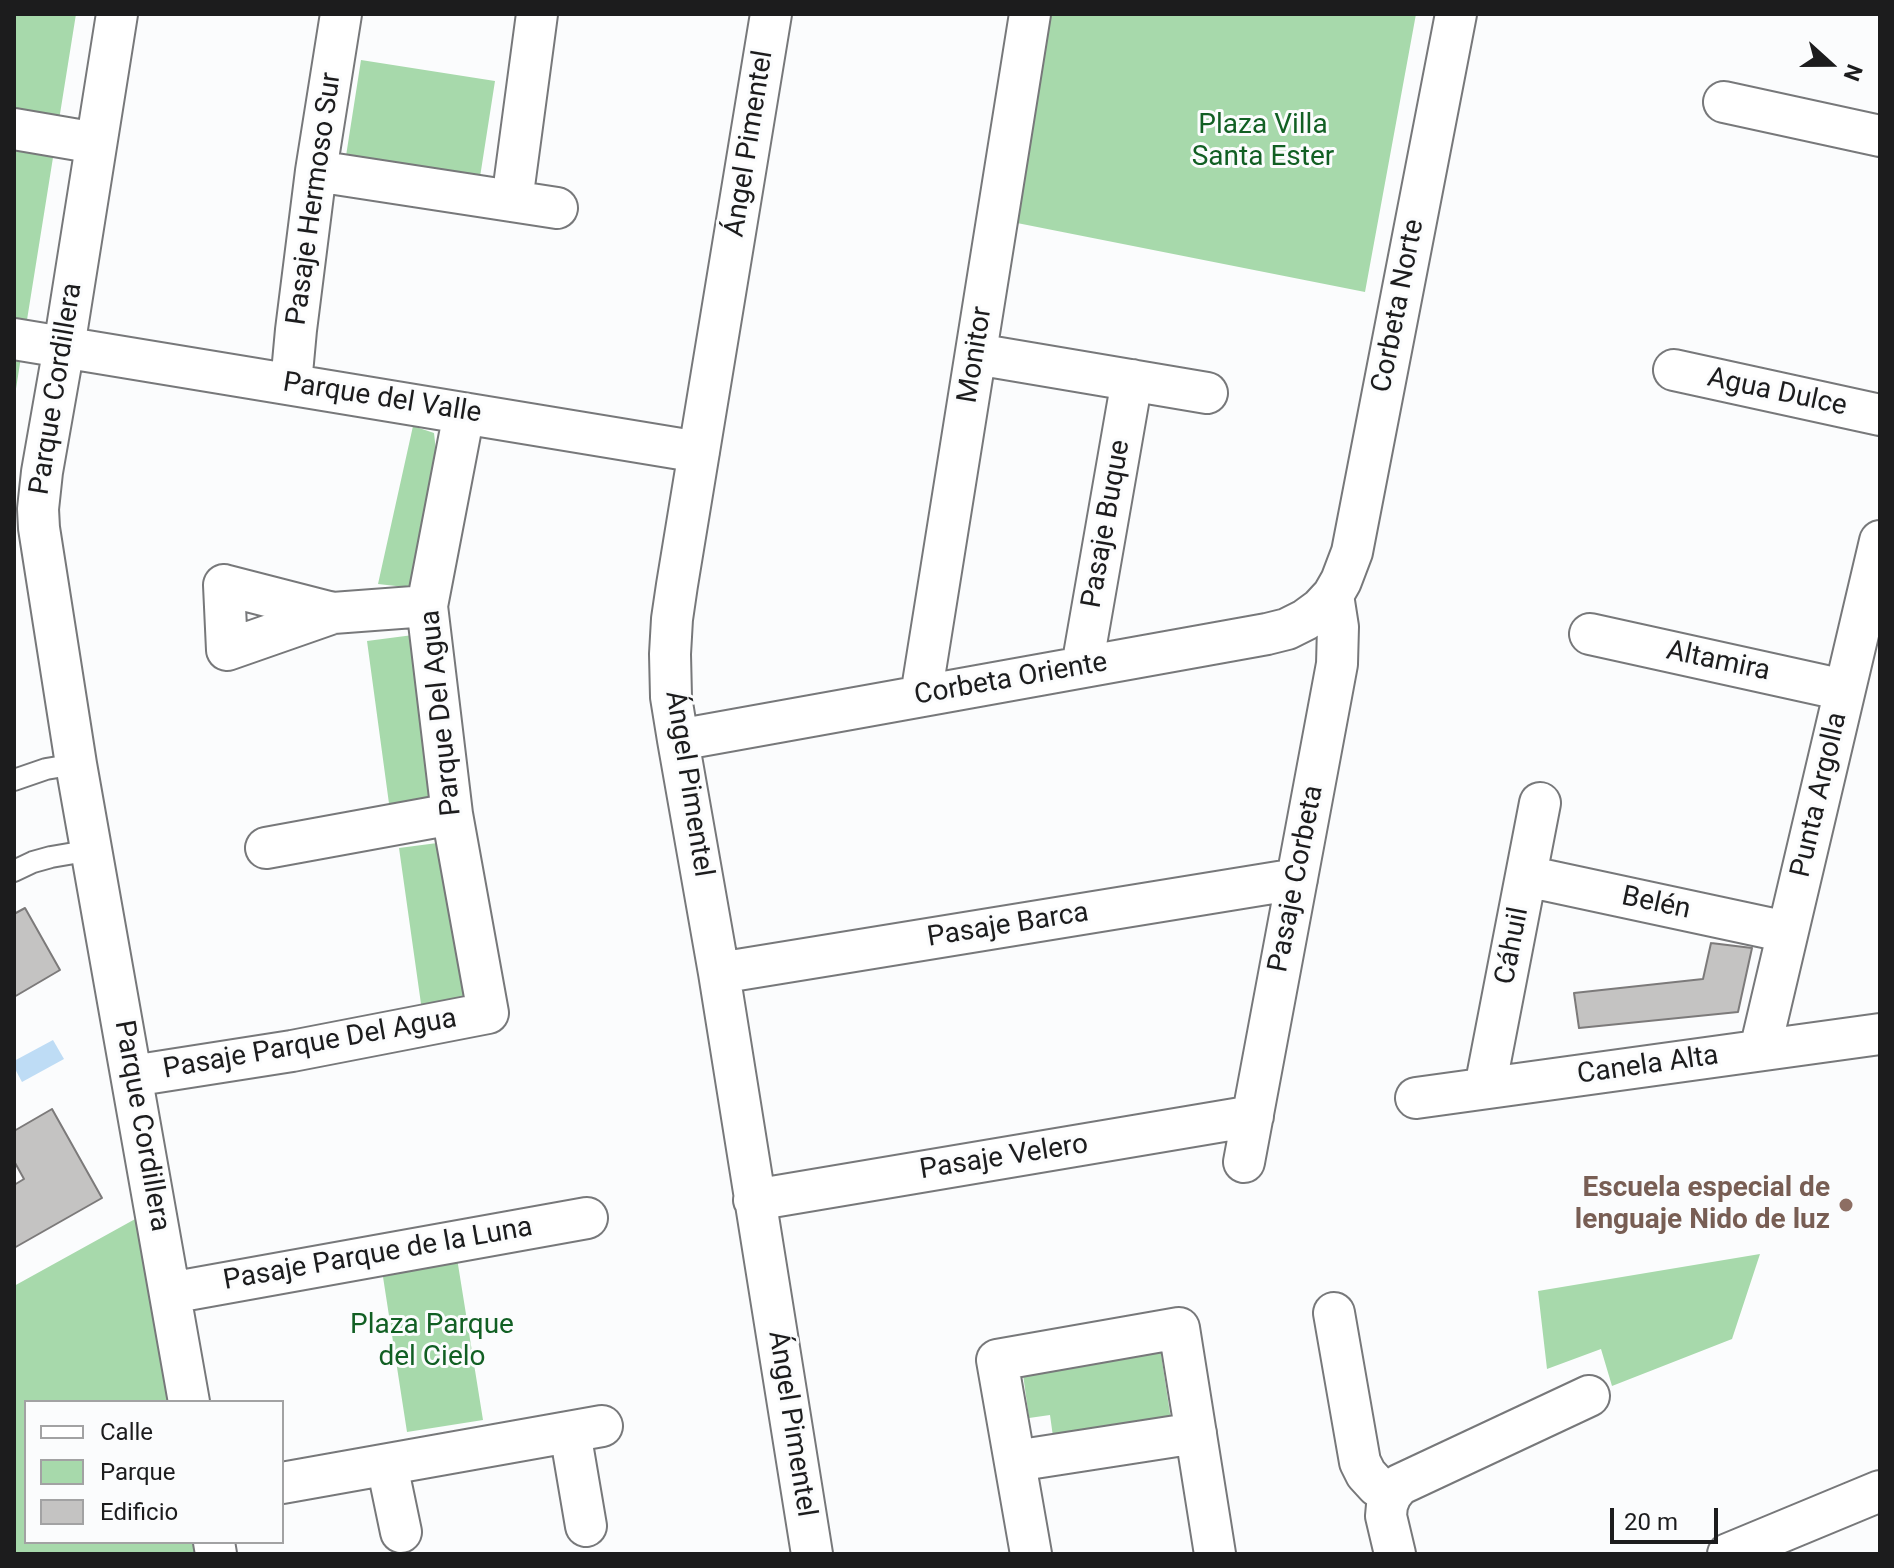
<!DOCTYPE html>
<meta charset="utf-8">
<style>
body{margin:0}
#map{position:relative;width:1894px;height:1568px;overflow:hidden;background:#fbfcfd;font-family:Roboto,sans-serif}
canvas{display:block}
.frame{position:absolute;inset:0;border:16px solid #1c1c1d;pointer-events:none}
.legend{position:absolute;left:24px;top:1400px;width:260px;height:144px;box-sizing:border-box;background:#fbfcfd;border:2px solid #a2a2a3;margin:0;padding:10px 14px;list-style:none;font-size:24px;color:#1c1c1d}
.legend li{display:flex;align-items:center;gap:16px;height:40px}
.legend b{width:40px;border:2px solid #a2a2a3}
.north{position:absolute;left:1790px;top:24px;width:80px;height:80px;-webkit-text-stroke:6px #fbfcfd;paint-order:stroke;rotate:111deg;font-size:22px;font-weight:700;line-height:32px;text-align:center;color:#1c1c1d}
.north::after{content:'';display:block;margin:auto;width:28px;height:36px;background:#1c1c1d;clip-path:polygon(50% 0,100% 100%,50% 72%,0 100%)}
.scale{position:absolute;left:1610px;top:1508px;width:108px;height:36px;box-sizing:border-box;border:4px solid #1c1c1d;border-top:0;padding-left:10px;font-size:24px;line-height:28px;white-space:nowrap;color:#1c1c1d;-webkit-text-stroke:6px #fbfcfd;paint-order:stroke}
</style>
<div id="map">
<canvas width="1894" height="1568"></canvas>
<div class="frame"></div>
<ul class="legend">
<li><b style="height:10px;background:#fff"></b>Calle</li>
<li><b style="height:22px;background:#a7d9ab"></b>Parque</li>
<li><b style="height:22px;background:#c4c3c2"></b>Edificio</li>
</ul>
<div class="north">N</div>
<div class="scale">20 m</div>
</div>
<script>
const context = document.querySelector('canvas').getContext('2d');
context.lineJoin = 'round';
function fill(path, color) { context.fillStyle = color; context.fill(path, 'evenodd'); }
const toPath = rows => new Path2D(rows.map(r => 'M' + r).join(''));
function trace(path, color, width, dash) { context.strokeStyle = color; context.lineWidth = width; context.lineCap = dash ? 'butt' : 'round'; context.setLineDash(dash || []); context.stroke(path); }
function drawText(font, color, halo, rows, align = 'center') {
  context.font = font + ' Roboto,sans-serif'; context.lineWidth = 6; context.setLineDash([]); context.textBaseline = 'middle'; context.strokeStyle = halo; context.fillStyle = color; for (const [text, x, y, turn = 0] of rows) {
    context.save(); context.translate(x, y); context.rotate((+turn || 0) * Math.PI / 180); context.textAlign = isNaN(turn) ? turn : align; if (halo) context.strokeText(text, 0, 0); context.fillText(text, 0, 0); context.restore();
  }
}
const green = toPath([
 [14,14,76,14,14,401],
 [1045,14,1416,14,1365,292,1012,222],
 [361,60,495,81,480,177,346,156],
 [413,426,434,433,436,451,414,588,378,584],
 [413,635,437,804,390,811,367,641],
 [445,842,469,1011,423,1018,399,848],
 [137,1218,169,1402,26,1402,26,1542,193,1542,195,1554,14,1554,14,1286],
 [456,1252,483,1420,407,1432,381,1264],
 [1760,1254,1732,1339,1612,1386,1601,1349,1547,1369,1538,1291],
 [1160,1347,1172,1427,1054,1444,1050,1415,1029,1418,1022,1367]
]);
const water = toPath([
 [53,1040,64,1059,22,1082,14,1067,14,1061]
]);
const building = toPath([
 [25,908,60,970,14,997,14,914,25,908],
 [1711,943,1752,948,1738,1012,1579,1028,1574,993,1703,979,1711,943],
 [52,1109,102,1198,14,1248,14,1185,24,1179,14,1161,14,1131,52,1109]
]);
const lane = toPath([
 [14,780,46,769,76,764],
 [14,871,33,862,51,857,92,850]
]);
const street = toPath([
 [117,14,64,347,42,472,38,509,39,528,76,764,189,1402],
 [771,14,677,585,672,619,670,654,671,697,678,740,719,973,812,1554],
 [1724,102,1880,136],
 [14,129,96,143],
 [316,171,557,208],
 [512,201,537,14],
 [14,339,699,452],
 [976,354,1207,393],
 [1674,370,1880,415],
 [291,384,296,330,316,171,341,14],
 [224,585,333,613,227,650,224,585],
 [333,613,427,606],
 [1590,634,1844,690],
 [1082,667,1132,380],
 [921,696,1030,14],
 [678,740,1267,634,1287,629,1305,620,1320,609,1333,595,1341,581,1352,552,1456,14],
 [266,848,452,814],
 [1526,876,1787,932],
 [719,973,1297,879],
 [1760,1050,1880,541],
 [132,1076,292,1051,488,1013,452,814,427,606,464,413],
 [1485,1088,1540,803],
 [1416,1098,1880,1034],
 [1244,1162,1337,664,1338,627,1333,595],
 [754,1200,1253,1116],
 [170,1293,587,1218],
 [1334,1313,1360,1462,1366,1474,1377,1486,1391,1495],
 [570,1432,586,1526],
 [1015,1461,1196,1433],
 [387,1465,401,1532],
 [282,1483,602,1426],
 [214,1542,216,1554],
 [1031,1554,997,1360,1179,1328,1215,1554],
 [1395,1554,1386,1516,1387,1505,1391,1495,1399,1485,1589,1396],
 [1728,1554,1880,1491]
]);
const markers = [
 [1846,1205,8,"#8d6e63"]
];
const parkNames = [
 ["Plaza Villa",1263,126],
 ["Santa Ester",1263,158],
 ["Plaza Parque",432,1326],
 ["del Cielo",432,1358]
];
const streetNames = [
 ["Ángel Pimentel",750,144,-81],
 ["Pasaje Hermoso Sur",315,199,-82],
 ["Corbeta Norte",1399,306,-79],
 ["Monitor",976,355,-81],
 ["Parque Cordillera",57,389,-81],
 ["Agua Dulce",1777,393,12],
 ["Parque del Valle",382,399,9],
 ["Pasaje Buque",1107,524,-80],
 ["Altamira",1718,662,12],
 ["Corbeta Oriente",1011,680,-10],
 ["Parque Del Agua",442,713,-96],
 ["Ángel Pimentel",688,784,81],
 ["Punta Argolla",1820,795,-77],
 ["Pasaje Corbeta",1297,879,-79],
 ["Belén",1656,904,12],
 ["Pasaje Barca",1008,926,-9],
 ["Cáhuil",1513,946,-79],
 ["Pasaje Parque Del Agua",310,1045,-10],
 ["Canela Alta",1648,1066,-8],
 ["Parque Cordillera",141,1126,80],
 ["Pasaje Velero",1004,1158,-9],
 ["Pasaje Parque de la Luna",378,1255,-10],
 ["Ángel Pimentel",791,1424,81]
];
const educationNames = [
 ["Escuela especial de",1830,1189],
 ["lenguaje Nido de luz",1830,1221]
];
fill(green, '#a7d9ab');
fill(water, '#bedcf5');
fill(building, '#c4c3c2');
trace(building, '#7c7a7a', 2);
trace(lane, '#77787a', 24);
trace(street, '#77787a', 44);
trace(lane, '#fff', 20);
trace(street, '#fff', 40);
for (const [x, y, r, color] of markers) { const dot = new Path2D(); dot.arc(x, y, r, 0, 2 * Math.PI); context.fillStyle = color; context.fill(dot); trace(dot, '#fbfcfd', 3); }
drawText('28px', '#115f23', '#fbfcfd', parkNames);
drawText('28px', '#1c1c1d', '#fbfcfd', streetNames);
drawText('bold 28px', '#785e54', '#fbfcfd', educationNames, 'right');
</script>
